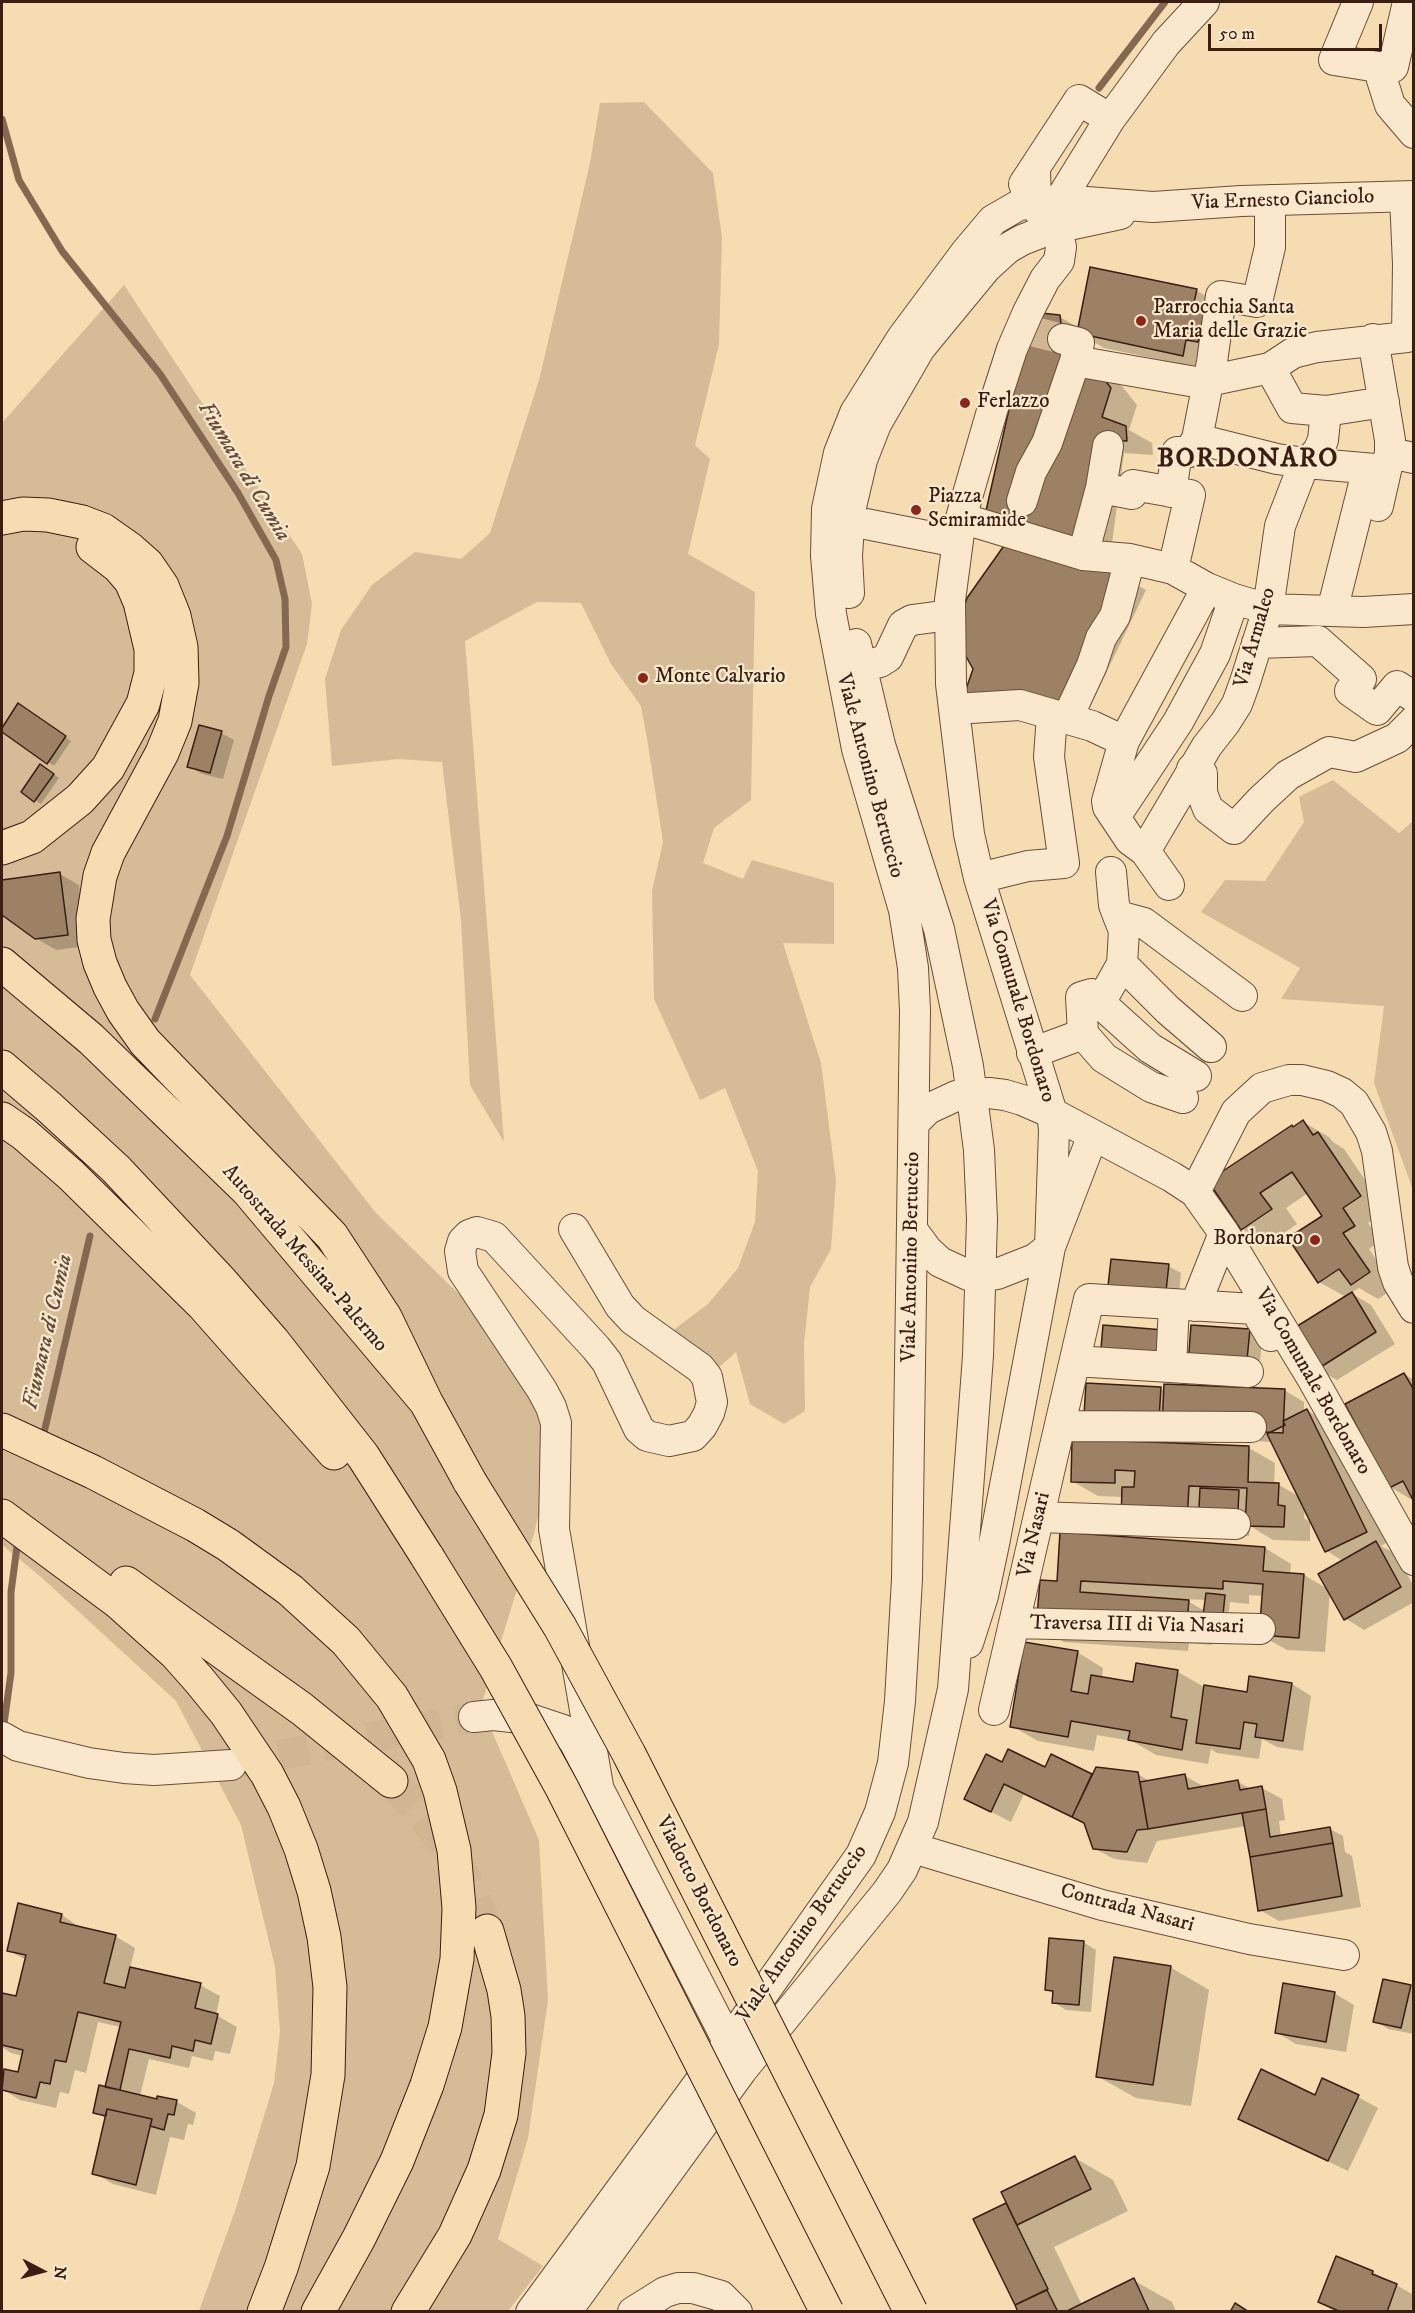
<!DOCTYPE html>
<style>
body{margin:0}
#map{position:relative;width:1415px;height:2313px;overflow:hidden;background:#f6dcb1;font-family:"IM FELL DW Pica",serif}
canvas{display:block}
.frame{position:absolute;inset:0;border:3px solid #3a1e13;pointer-events:none}
.north{position:absolute;left:12px;top:2241px;width:60px;height:60px;-webkit-text-stroke:4px #f9e8cc;paint-order:stroke;rotate:96deg;font-size:16px;font-weight:700;line-height:24px;text-align:center;color:#3a1e13}
.north::after{content:'';display:block;margin:auto;width:21px;height:27px;background:#3a1e13;clip-path:polygon(50% 0,100% 100%,50% 72%,0 100%)}
.scale{position:absolute;left:1208px;top:24px;width:174px;height:27px;box-sizing:border-box;border:3px solid #3a1e13;border-top:0;padding-left:8px;font-size:18px;line-height:21px;white-space:nowrap;color:#3a1e13;-webkit-text-stroke:4px #f9e8cc;paint-order:stroke}
</style>
<div id="map">
<canvas width="1415" height="2313"></canvas>
<div class="frame"></div>
<div class="north">N</div>
<div class="scale">50 m</div>
</div>
<script>
const context = document.querySelector('canvas').getContext('2d');
context.lineJoin = 'round';
function fill(path, color) { context.fillStyle = color; context.fill(path, 'evenodd'); }
const toPath = rows => new Path2D(rows.map(r => 'M' + r).join(''));
function trace(path, color, width, dash) { context.strokeStyle = color; context.lineWidth = width; context.lineCap = dash ? 'butt' : 'round'; context.setLineDash(dash || []); context.stroke(path); }
function drawText(font, color, halo, rows, align = 'center') {
  context.font = font + ' "IM FELL DW Pica",serif'; context.lineWidth = 4.5; context.setLineDash([]); context.textBaseline = 'middle'; context.strokeStyle = halo; context.fillStyle = color; for (const [text, x, y, turn = 0] of rows) {
    context.save(); context.translate(x, y); context.rotate((+turn || 0) * Math.PI / 180); context.textAlign = isNaN(turn) ? turn : align; if (halo) context.strokeText(text, 0, 0); context.fillText(text, 0, 0); context.restore();
  }
}
const green = toPath([
 [644,102,713,173,722,238,719,344,695,445,710,459,688,554,755,592,751,800,714,828,703,863,743,879,752,860,834,883,834,944,783,943,821,1063,836,1180,831,1249,810,1287,804,1344,805,1411,784,1424,750,1404,736,1352,716,1370,672,1331,708,1304,738,1268,755,1222,758,1171,725,1088,700,1100,654,999,652,891,663,842,647,738,641,706,611,664,581,603,537,602,465,641,504,1142,470,1085,461,920,442,762,398,759,332,766,325,679,341,630,372,585,415,552,461,559,490,533,539,380,590,163,600,103],
 [124,285,302,554,312,604,307,644,190,975,376,1213,463,1298,520,1367,548,1430,544,1490,534,1534,481,1706,539,1840,548,2000,528,2138,498,2239,543,2266,508,2311,199,2311,235,2211,274,2083,280,2032,275,1967,241,1825,176,1701,41,1577,2,1545,2,423],
 [1333,780,1399,833,1413,821,1413,1190,1374,1083,1384,1006,1281,999,1300,968,1201,912,1225,880,1265,881,1304,822,1299,797]
]);
const shadow = toPath([
 [1196,290,1222,306,1209,370,1104,348,1087,338,1096,370,1122,386,1137,405,1129,430,1152,443,1153,455,1124,453,1109,566,1011,538,1060,317,1079,328],
 [1120,575,1146,590,1084,719],
 [19,705,71,741,54,766,2,730],
 [221,733,234,740,223,779,202,774,189,766],
 [46,769,59,778,41,804,23,792],
 [60,874,79,885,87,946,56,950,36,938,2,913,2,881],
 [1303,1122,1329,1137,1333,1142,1344,1149,1386,1211,1368,1223,1380,1241,1369,1249,1395,1288,1378,1299,1359,1288,1351,1293,1371,1305,1395,1344,1337,1380,1317,1369,1346,1297,1319,1282,1324,1216,1308,1193,1286,1208,1297,1224,1268,1244,1242,1229,1292,1126,1295,1128],
 [1112,1261,1168,1266,1181,1273,1178,1306],
 [1250,1331,1262,1338,1259,1376,1203,1372],
 [1404,1374,1414,1380,1414,1501,1390,1487],
 [1160,1388,1165,1391,1284,1390,1304,1402,1304,1412,1307,1410,1326,1422,1386,1543,1381,1546,1396,1554,1414,1587,1414,1602,1364,1630,1345,1618,1330,1592,1325,1652,1287,1650,1260,1635,1263,1596,1249,1595,1249,1604,1230,1602,1227,1627,1214,1626,1212,1645,1189,1643,1188,1651,1064,1642,1038,1627,1058,1583,1265,1548,1291,1564,1290,1574,1304,1575,1328,1589,1343,1561,1327,1551,1305,1507,1304,1518,1310,1522,1310,1541,1273,1540,1250,1526,1249,1536,1213,1534,1124,1497,1098,1496,1072,1481],
 [1282,1419,1287,1426,1282,1428],
 [1178,1435,1183,1438,1273,1442,1300,1497,1279,1485,1274,1485,1275,1463,1249,1448,1177,1445],
 [1184,1599,1207,1600,1205,1611],
 [1077,1652,1103,1668,1102,1678,1134,1683,1137,1665,1178,1672,1206,1688,1248,1693,1292,1684,1311,1696,1303,1751,1277,1747,1262,1739,1259,1759,1217,1753,1211,1749,1208,1764,1156,1755,1132,1741,1097,1735,1094,1751,1038,1741,1012,1726],
 [1052,1756,1093,1776,1138,1774,1151,1782,1185,1776,1205,1787,1238,1782,1251,1789,1262,1788,1282,1799,1285,1820,1279,1821,1281,1837,1330,1829,1343,1836,1345,1852,1352,1856,1361,1907,1279,1921,1260,1910,1246,1826,1157,1841,1147,1863,1114,1859,1094,1848,1086,1824,1024,1794,1011,1822,966,1799,1003,1764,1046,1769],
 [62,1915,81,1928,115,1936,135,1948,130,1968,200,1985,220,1996,216,2015,237,2027,230,2054,215,2051,213,2061,192,2056,189,2068,149,2059,140,2096,177,2102,196,2113,193,2125,188,2124,184,2140,170,2137,156,2195,113,2184,94,2173,107,2119,95,2112,106,2089,121,2027,98,2022,86,2073,75,2070,69,2094,60,2092,56,2108,20,2100,2,2089,5,2071,19,2074,23,2056,11,2053,2,2047,3,1994,17,1998,26,1960,8,1950],
 [1083,1942,1096,1950,1091,2012,1066,2010,1053,2002,1054,1994,1047,1989],
 [1170,1967,1209,1990,1191,2106,1136,2098,1097,2076],
 [1410,1987,1414,1989,1414,2034,1388,2029,1375,2021],
 [1334,1993,1354,2005,1346,2052,1296,2044,1276,2032],
 [1358,2097,1378,2108,1348,2171,1240,2119],
 [1075,2158,1113,2180,1128,2211,1054,2247,1082,2305,1133,2280,1172,2302,1176,2312,1020,2312,975,2220,1008,2204],
 [1373,2272,1414,2295,1411,2312,1336,2312,1319,2302]
]);
const stream = toPath([
 [1099,88,1165,2],
 [2,119,19,180,62,251,160,374,238,493,276,560,285,599,286,647,269,696,227,836,155,1019],
 [43,1437,90,1236],
 [3,1731,11,1673,11,1592,18,1539]
]);
const building = toPath([
 [1090,267,1197,289,1193,307,1205,309,1198,342,1186,340,1183,356,1077,333,1090,267],
 [1031,312,1060,315,1064,349,1096,369,1111,388,1102,417,1126,426,1127,441,1098,439,1083,552,983,524,1031,312],
 [1008,540,1120,574,1058,705,963,698,973,669,963,651,961,616,967,598,1008,540],
 [18,703,66,736,47,764,2,732,2,728,18,703],
 [199,725,222,731,210,773,187,767,199,725],
 [40,764,54,774,34,802,21,792,40,764],
 [60,872,68,935,35,939,2,915,2,880,60,872],
 [1303,1120,1313,1135,1318,1132,1361,1196,1343,1208,1355,1226,1343,1233,1370,1272,1351,1285,1339,1269,1318,1283,1288,1238,1322,1216,1292,1172,1260,1193,1272,1209,1241,1230,1208,1181,1292,1125,1293,1127,1303,1120],
 [1111,1259,1169,1264,1165,1300,1107,1295,1111,1259],
 [1352,1292,1376,1332,1316,1370,1291,1330,1352,1292],
 [1103,1325,1164,1330,1161,1365,1100,1360,1103,1325],
 [1191,1325,1250,1329,1246,1370,1188,1365,1191,1325],
 [1404,1373,1414,1390,1414,1502,1403,1481,1389,1488,1345,1404,1404,1373],
 [1086,1383,1161,1387,1158,1435,1083,1431,1086,1383],
 [1164,1384,1285,1389,1283,1433,1162,1427,1164,1384],
 [1307,1409,1367,1532,1325,1552,1267,1434,1285,1425,1283,1421,1307,1409],
 [1072,1439,1249,1446,1248,1482,1279,1483,1278,1505,1285,1506,1284,1527,1245,1526,1247,1488,1189,1486,1187,1522,1121,1520,1122,1487,1134,1487,1135,1471,1115,1470,1115,1483,1071,1482,1072,1439],
 [1200,1488,1239,1490,1237,1530,1198,1528,1200,1488],
 [1060,1532,1265,1547,1263,1571,1304,1574,1299,1638,1259,1635,1263,1584,1223,1581,1223,1589,1081,1581,1080,1592,1189,1600,1186,1631,1036,1628,1040,1580,1057,1581,1060,1532],
 [1376,1541,1401,1587,1344,1620,1318,1574,1376,1541],
 [1206,1593,1225,1595,1222,1625,1202,1623,1206,1593],
 [1024,1642,1078,1651,1071,1691,1088,1694,1091,1675,1133,1682,1136,1663,1178,1670,1171,1717,1187,1720,1182,1750,1128,1740,1130,1731,1071,1721,1068,1737,1010,1727,1024,1642],
 [1249,1676,1292,1683,1283,1741,1255,1737,1257,1724,1244,1722,1240,1749,1196,1743,1204,1685,1247,1692,1249,1676],
 [1008,1749,1045,1767,1051,1754,1092,1774,1072,1817,1004,1784,991,1812,964,1799,986,1754,1002,1762,1008,1749],
 [1096,1767,1138,1772,1148,1829,1137,1830,1127,1852,1093,1849,1084,1823,1072,1817,1096,1767],
 [1185,1774,1188,1789,1238,1780,1240,1790,1262,1786,1266,1809,1148,1829,1140,1782,1185,1774],
 [1266,1809,1270,1837,1330,1827,1333,1843,1250,1857,1242,1813,1266,1809],
 [1333,1843,1342,1896,1258,1911,1250,1857,1333,1843],
 [18,1903,62,1914,60,1922,116,1935,104,1983,125,1988,130,1967,201,1983,195,2008,218,2014,211,2044,195,2040,193,2051,172,2046,170,2058,129,2049,120,2090,105,2087,121,2022,78,2012,66,2062,55,2060,50,2084,40,2082,36,2098,2,2090,4,2069,18,2072,23,2050,2,2045,2,1993,16,1996,26,1955,7,1951,18,1903],
 [1049,1938,1084,1941,1079,2005,1052,2003,1053,1991,1045,1990,1049,1938],
 [1114,1957,1171,1966,1153,2085,1096,2077,1114,1957],
 [1383,1979,1411,1985,1401,2028,1373,2022,1383,1979],
 [1283,1983,1335,1992,1326,2042,1275,2033,1283,1983],
 [1261,2069,1315,2095,1322,2078,1359,2095,1328,2161,1238,2119,1261,2069],
 [99,2085,157,2099,157,2096,177,2100,174,2115,168,2114,164,2130,150,2126,152,2119,107,2109,106,2116,93,2113,99,2085],
 [107,2109,152,2119,136,2185,92,2174,107,2109],
 [1075,2156,1091,2189,1017,2225,1001,2192,1075,2156],
 [1006,2203,1048,2289,1015,2305,973,2219,1006,2203],
 [1336,2256,1373,2271,1372,2274,1397,2284,1387,2312,1341,2312,1318,2302,1336,2256],
 [1134,2278,1149,2311,1065,2312,1134,2278],
 [1047,2290,1058,2312,1018,2312,1015,2305,1047,2290],
 [1235,2303,1249,2312,1230,2312,1235,2303]
]);
const minorTunnel = toPath([
 [1027,330,1063,339],
 [235,1764,474,1717]
]);
const highwayTunnel = toPath([
 [391,1781,416,1807,438,1835,458,1865,474,1897,487,1931]
]);
const minor = toPath([
 [1358,2,1334,60,1378,67],
 [1408,2,1393,67,1378,67,1390,105,1414,133],
 [1024,184,1079,100,1110,119],
 [1055,215,1060,200,1110,119,1166,43,1204,2],
 [1063,339,1079,343,1075,361,1207,384],
 [1373,339,1390,440,1390,453,1378,506],
 [1270,368,1292,408,1326,411,1384,402],
 [1208,381,1270,368,1293,353,1317,347,1407,337,1408,264,1405,197],
 [1197,439,1277,459,1306,463,1386,470],
 [1390,453,1414,458],
 [1101,488,1132,494,1133,485,1190,495,1173,569],
 [1171,492,1177,452,1189,452,1197,439,1212,362,1221,296,1257,302,1270,247,1270,200],
 [1022,501,1031,472,1047,443,1075,361],
 [961,518,1083,555,1130,559,1173,569,1207,588,1234,599,1268,609,1363,612,1414,609],
 [866,524,957,542],
 [1083,555,1101,488,1108,446],
 [849,593,847,556,850,511,862,460,876,424,920,348,986,268,1008,248,1022,240,1050,229,1120,214],
 [1332,611,1367,472],
 [1257,643,1318,641,1361,679,1350,691,1377,710,1397,686,1414,697],
 [861,666,880,662,888,657,903,625,912,620,950,615],
 [954,709,1020,705,1092,726,1124,741],
 [1067,719,1092,665,1101,638,1115,616,1130,559],
 [1192,769,1202,774,1202,793,1208,809,1234,829,1261,800,1288,775,1329,752,1356,757,1397,738,1414,721],
 [1115,817,1178,722,1215,654,1234,599],
 [1145,851,1207,746,1225,723,1237,704,1245,682,1268,609,1280,526,1302,469,1318,451,1323,440,1326,411],
 [979,878,1028,866,1064,863,1049,757,1052,715],
 [1169,885,1145,851,1130,840,1108,807,1107,801,1124,741,1207,588],
 [1118,916,1144,923,1242,996],
 [1122,964,1168,1010,1211,1047],
 [1100,1003,1150,1048,1196,1076],
 [1083,1034,1081,997,1091,994,1100,1003,1122,964,1124,931,1114,905,1111,872],
 [1032,1053,1083,1034,1104,1058,1151,1087,1183,1098],
 [914,1123,928,1109,956,1096,989,1093,1005,1095,1022,1100,1052,1113,1172,1177,1195,1192,1224,1233,1312,1378,1414,1560],
 [1195,1192,1236,1112,1262,1088,1289,1080,1302,1080,1327,1086,1342,1093,1354,1103,1371,1132,1377,1151,1393,1267,1398,1282,1414,1308],
 [574,1229,620,1306,633,1320,700,1368,707,1377,712,1402,709,1413,702,1426,693,1436,669,1441,647,1436,639,1429,607,1362,596,1348,494,1237,477,1232,469,1235,463,1241,460,1251,463,1271,542,1390,551,1407,556,1423,554,1529,598,1786],
 [913,1231,927,1250,940,1262,968,1275,980,1277,997,1274,1035,1259,1050,1247,1093,1135],
 [1195,1306,1224,1233],
 [1075,1361,1248,1372],
 [1171,1367,1174,1305],
 [1060,1426,1251,1427],
 [1039,1517,1235,1524],
 [1014,1623,1260,1629],
 [968,1643,983,1596,994,1544,1050,1247,1054,1130,1052,1113,979,878,969,834,951,684,950,600,961,518,992,411,1012,349,1028,312,1045,279,1059,261,1061,247,1059,238,1042,217,1036,202,1035,169],
 [994,1710,1089,1299,1255,1309,1271,1336],
 [474,1717,493,1715,530,1719,563,1730,574,1741,736,2057],
 [2,1737,18,1746,89,1763,124,1768,154,1770,231,1765],
 [913,1848,1102,1905,1249,1939,1344,1955],
 [531,2312,729,2042,861,1855,880,1812,893,1763,900,1701,907,1579,915,1011,913,968,904,910,857,749,831,614,826,556,827,509,839,453,855,413,902,338,966,252,993,220,1019,205,1060,200,1153,207,1241,201,1414,196],
 [566,2312,742,2070,887,1892,902,1870,923,1822,953,1689,978,1356,982,1219,979,1150,968,1066,939,929,880,745,856,644],
 [633,2312,665,2292,678,2288,693,2288,721,2296,737,2312]
]);
const highway = toPath([
 [2,518,23,514,48,515,82,522,103,530,130,549,147,564,162,586,174,616,181,647,182,683,175,721,162,753,108,853,100,876,93,919,94,940,100,963,110,987,123,1011,145,1042,332,1236,385,1317,426,1402],
 [2,848,32,837,80,799,108,768,143,704,151,673,151,649,140,602,131,581,119,567,93,547],
 [2,964,91,1039,248,1191,426,1402,470,1482],
 [2,1067,50,1108,116,1169,221,1281,273,1341,363,1456,428,1558],
 [2,1119,24,1134,71,1175,203,1305,334,1453],
 [2,1430,93,1472,195,1525,228,1545,290,1590,346,1641,392,1697,429,1760,440,1791,454,1850,459,1908,457,1959,445,2027,427,2085,397,2161,359,2238,318,2312],
 [2,1516,118,1602,176,1654,199,1680,226,1713,267,1774,284,1807,301,1849,314,1891,324,1937,330,1987,328,2075,313,2166,281,2268,264,2312],
 [126,1583,302,1709,391,1781],
 [408,2312,455,2235,484,2170,501,2115,509,2053,508,2016,504,1990,487,1931]
]);
const highwayBridge = toPath([
 [470,1482,560,1627,629,1754,911,2312],
 [428,1558,496,1668,562,1788,827,2312]
]);
const markers = [
 [1141,321,6,"#8f2418"],
 [965,403,6,"#8f2418"],
 [916,510,6,"#8f2418"],
 [643,678,6,"#8f2418"],
 [1315,1240,6,"#8f2418"]
];
const streetNames = [
 ["Via Ernesto Cianciolo",1283,201,-2],
 ["Via Armaleo",1256,638,-74],
 ["Viale Antonino Bertuccio",869,776,75],
 ["Via Comunale Bordonaro",1017,1001,73],
 ["Viale Antonino Bertuccio",912,1257,-89],
 ["Autostrada Messina-Palermo",304,1259,49],
 ["Via Comunale Bordonaro",1312,1382,60],
 ["Via Nasari",1035,1535,-77],
 ["Traversa III di Via Nasari",1137,1626,1],
 ["Viadotto Bordonaro",698,1892,63],
 ["Contrada Nasari",1127,1909,15],
 ["Viale Antonino Bertuccio",803,1934,-55]
];
const poiNames = [
 ["Parrocchia Santa",1153,309],
 ["Maria delle Grazie",1153,333],
 ["Ferlazzo",977,403],
 ["Piazza",928,498],
 ["Semiramide",928,522],
 ["Monte Calvario",655,678],
 ["Bordonaro",1303,1240,"right"]
];
const waterNames = [
 ["Fiumara di Cumia",243,472,59],
 ["Fiumara di Cumia",49,1332,-77]
];
const districtNames = [
 ["BORDONARO",1248,460]
];
fill(green, '#d6bc96');
fill(shadow, '#0003');
trace(stream, '#846951', 7);
fill(building, '#9c8165');
trace(building, '#3a1e13', 1.5);
trace(minorTunnel, '#d0b691', 30, [30, 15]);
trace(highwayTunnel, '#d0b691', 33, [33, 16]);
trace(minor, '#694e3a', 32);
trace(highway, '#3a1e13', 35);
trace(minor, '#f9e8cc', 30);
trace(highway, '#f6dcb1', 33);
trace(highwayBridge, '#3a1e13', 35, []);
trace(highwayBridge, '#f6dcb1', 33);
for (const [x, y, r, color] of markers) { const dot = new Path2D(); dot.arc(x, y, r, 0, 2 * Math.PI); context.fillStyle = color; context.fill(dot); trace(dot, '#f9e8cc', 2); }
drawText('21px', '#3a1e13', '#f9e8cc', streetNames);
drawText('21px', '#3a1e13', '#f9e8cc', poiNames, 'left');
drawText('italic 22px', '#654a37', '#f9e8cc', waterNames);
context.letterSpacing = '1.5px';
drawText('bold 27px', '#3a1e13', '#f9e8cc', districtNames);
context.letterSpacing = '0px';
</script>
